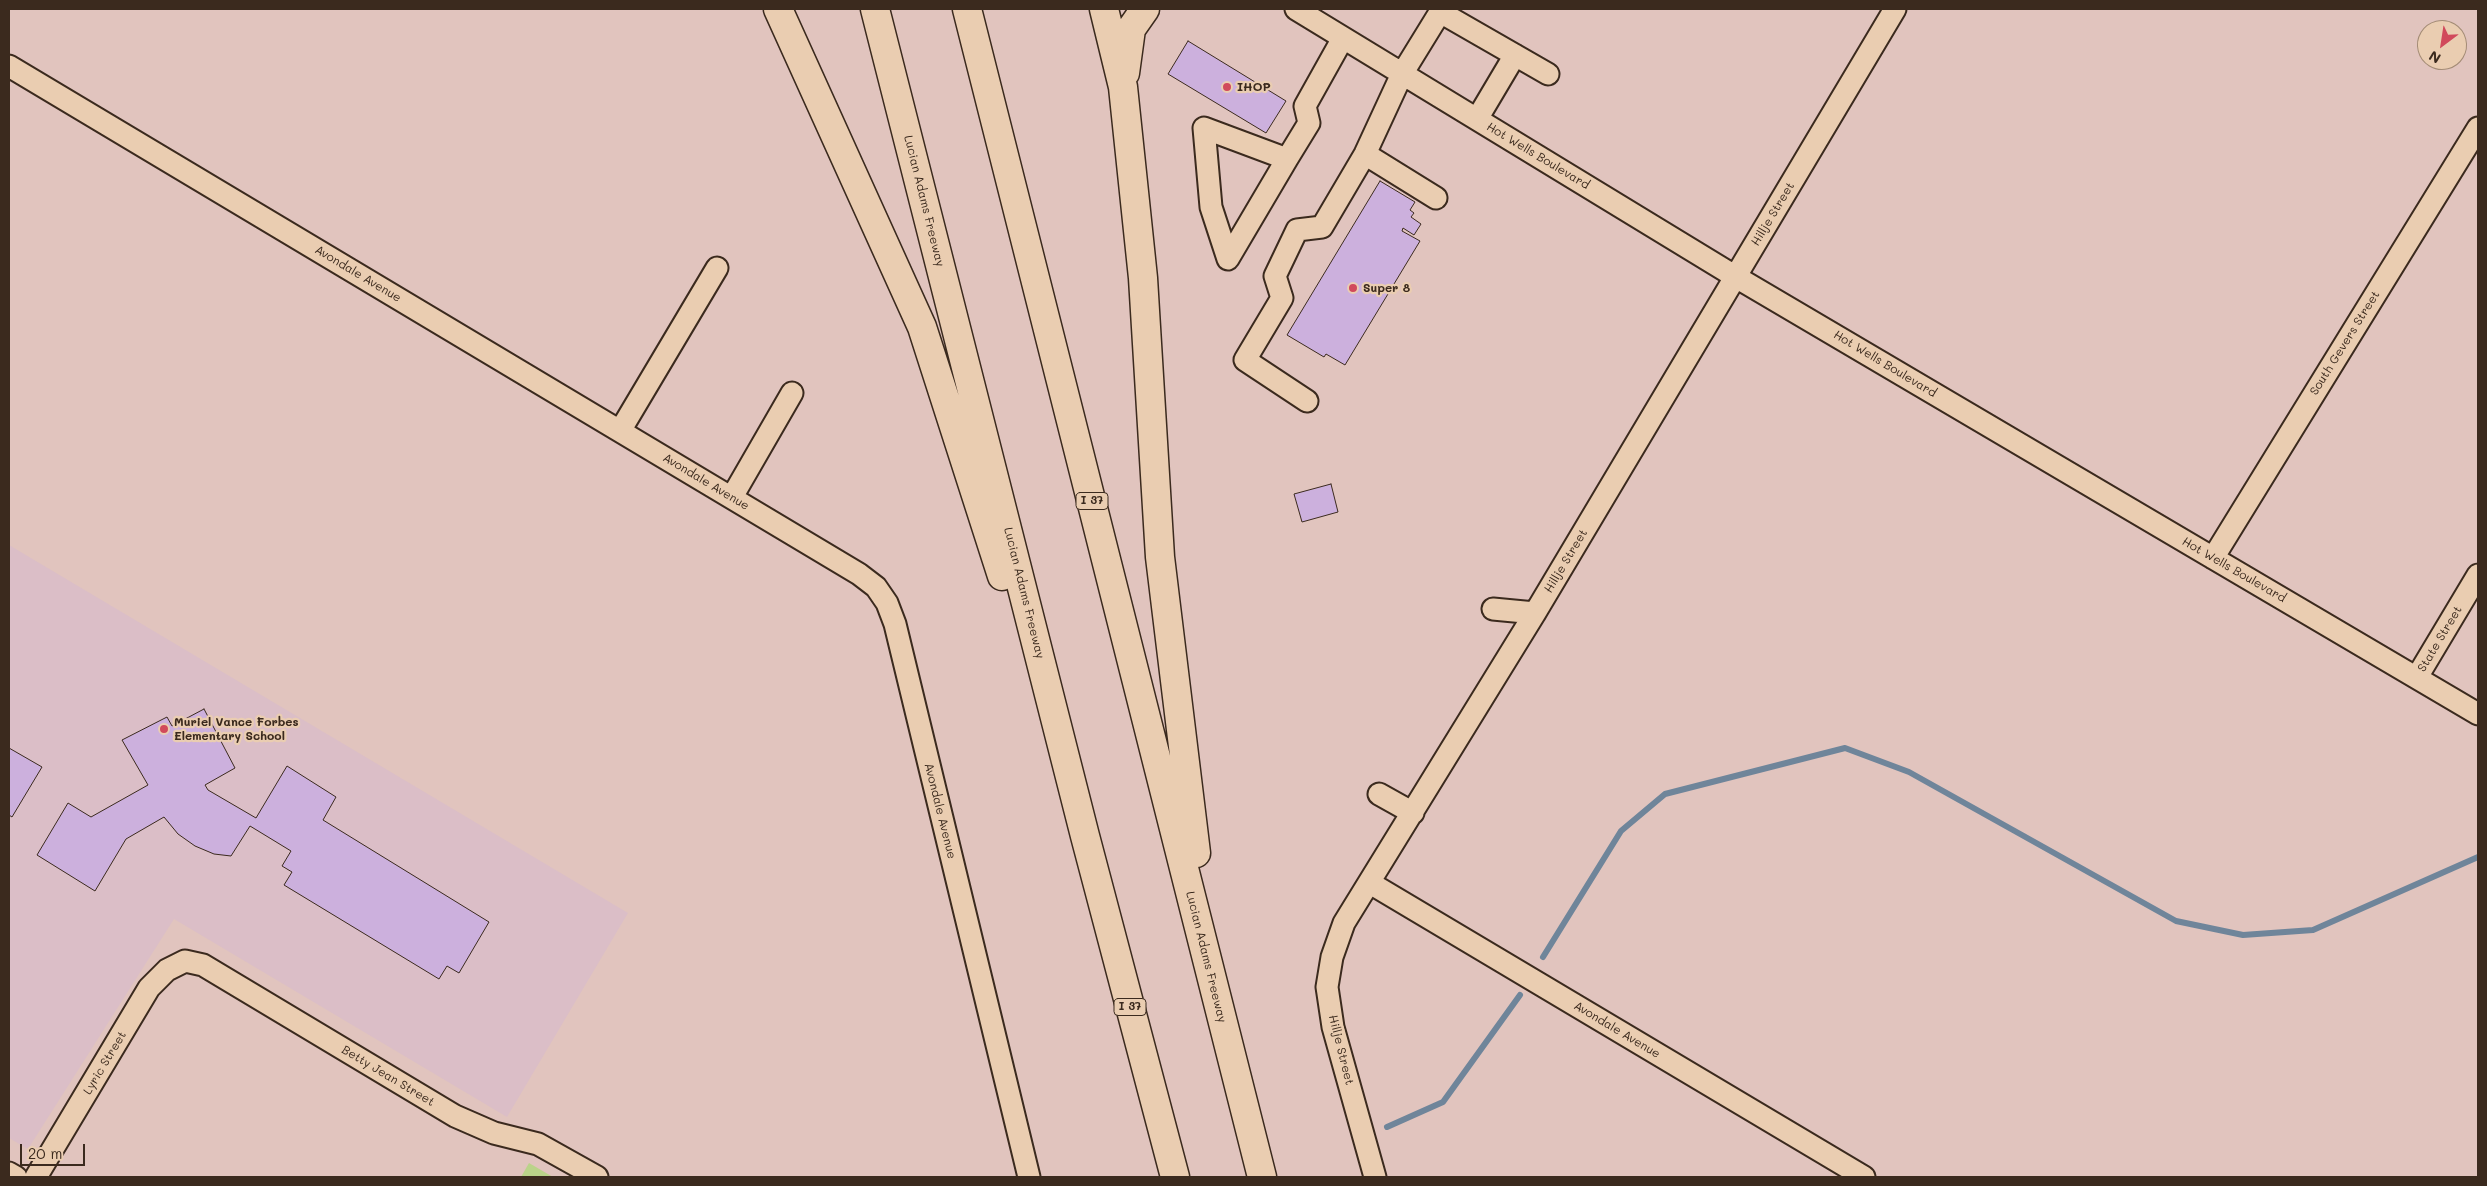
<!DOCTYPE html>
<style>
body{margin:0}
#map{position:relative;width:2487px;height:1186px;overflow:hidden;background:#e1c4be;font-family:Mali,sans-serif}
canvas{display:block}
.frame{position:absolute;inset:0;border:10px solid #3b2a1e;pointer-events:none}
.north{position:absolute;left:2417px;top:20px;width:50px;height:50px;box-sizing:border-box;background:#eacdb1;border:1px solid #a48c76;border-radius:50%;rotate:211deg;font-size:14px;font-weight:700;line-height:20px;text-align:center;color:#3b2a1e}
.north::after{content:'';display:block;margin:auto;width:18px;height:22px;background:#d1495b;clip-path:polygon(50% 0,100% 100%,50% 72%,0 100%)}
.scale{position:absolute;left:20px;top:1144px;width:65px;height:22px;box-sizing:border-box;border:2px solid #3b2a1e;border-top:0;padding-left:6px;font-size:15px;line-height:18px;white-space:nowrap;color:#3b2a1e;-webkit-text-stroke:4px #eacdb1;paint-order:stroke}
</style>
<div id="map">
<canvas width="2487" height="1186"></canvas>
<div class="frame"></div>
<div class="north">N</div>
<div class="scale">20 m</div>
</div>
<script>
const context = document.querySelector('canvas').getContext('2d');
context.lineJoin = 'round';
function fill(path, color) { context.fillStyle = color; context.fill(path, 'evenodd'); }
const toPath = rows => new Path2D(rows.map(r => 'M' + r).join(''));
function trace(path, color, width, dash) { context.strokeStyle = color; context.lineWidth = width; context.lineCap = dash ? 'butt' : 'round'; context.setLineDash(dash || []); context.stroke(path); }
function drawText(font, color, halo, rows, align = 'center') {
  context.font = font + ' Mali,sans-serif'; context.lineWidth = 4.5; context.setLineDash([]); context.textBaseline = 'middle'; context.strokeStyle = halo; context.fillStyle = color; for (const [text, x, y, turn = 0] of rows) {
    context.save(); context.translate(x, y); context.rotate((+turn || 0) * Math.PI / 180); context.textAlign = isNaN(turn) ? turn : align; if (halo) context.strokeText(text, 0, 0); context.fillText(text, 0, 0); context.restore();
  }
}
const built = toPath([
 [9,545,628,913,507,1117,174,919,28,1149,9,1138]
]);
const green = toPath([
 [529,1163,553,1177,521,1177]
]);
const stream = toPath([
 [1543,957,1621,831,1665,794,1845,748,1909,772,2176,921,2243,935,2313,930,2478,857],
 [1387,1127,1443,1102,1520,995]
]);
const building = toPath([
 [1188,41,1286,101,1266,133,1168,74,1188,41],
 [1380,181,1415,202,1410,210,1414,213,1411,217,1421,224,1414,235,1403,228,1402,231,1420,241,1345,365,1326,354,1324,357,1287,335,1380,181],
 [1331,484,1338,512,1302,522,1294,494,1331,484],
 [204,709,235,768,205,785,208,790,256,818,287,766,336,797,323,820,489,922,459,973,447,966,439,979,284,885,292,872,282,866,291,851,250,826,231,856,214,854,195,846,178,834,164,817,126,839,95,891,37,855,68,803,91,817,148,785,122,740,167,717,172,726,204,709],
 [9,748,42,767,12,817,9,815,9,748]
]);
const minor = toPath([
 [1296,9,1736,277,2478,714],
 [1440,12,1548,74],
 [9,66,859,574,876,587,887,603,895,624,1029,1177],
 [1477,119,1515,55],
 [1365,154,1436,198],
 [1287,159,1204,128,1211,207,1228,259,1287,159,1309,123,1305,106,1343,38],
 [1307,401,1245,360,1282,298,1275,276,1297,230,1322,227,1365,154,1402,74,1442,9],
 [620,431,717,268],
 [732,497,792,393],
 [2213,558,2478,128],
 [1493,609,1535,613],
 [2417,677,2478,575],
 [1379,794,1413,813],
 [1370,883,1864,1177],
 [9,1173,16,1177],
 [36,1177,149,988,167,970,185,961,203,965,455,1116,494,1133,538,1144,597,1177],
 [1375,1177,1333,1027,1327,987,1332,957,1344,923,1535,613,1895,9]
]);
const highway = toPath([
 [778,9,922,327,1002,576],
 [875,9,1085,836,1175,1177],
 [967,9,1262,1177],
 [1104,9,1123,87,1143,278,1160,557,1196,853],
 [1125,73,1131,29,1145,9]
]);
const markers = [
 [1227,87,5,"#d1495b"],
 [1353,288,5,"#d1495b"],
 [164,729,5,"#d1495b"]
];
const shields = [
 [1092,501,32],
 [1130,1007,32]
];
const shieldNames = [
 ["I 37",1092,501],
 ["I 37",1130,1007]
];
const poiNames = [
 ["IHOP",1237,87],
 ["Super 8",1363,288],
 ["Muriel Vance Forbes",174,722],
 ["Elementary School",174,736]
];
const streetNames = [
 ["Hot Wells Boulevard",1538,156,31],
 ["Lucian Adams Freeway",924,201,76],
 ["Hillje Street",1773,214,-59],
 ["Avondale Avenue",358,274,31],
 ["South Gevers Street",2345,343,-58],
 ["Hot Wells Boulevard",1885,364,31],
 ["Avondale Avenue",706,482,31],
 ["Hillje Street",1566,561,-59],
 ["Hot Wells Boulevard",2234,570,30],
 ["Lucian Adams Freeway",1024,593,76],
 ["State Street",2440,639,-59],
 ["Avondale Avenue",940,811,76],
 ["Lucian Adams Freeway",1206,957,76],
 ["Avondale Avenue",1617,1030,31],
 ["Hillje Street",1341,1050,76],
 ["Lyric Street",105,1063,-59],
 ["Betty Jean Street",388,1076,31]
];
fill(built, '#dbbec7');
fill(green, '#bad38a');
trace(stream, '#6f859a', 6);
fill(building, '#ccb0dd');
trace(building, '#3b2a1e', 1);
trace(minor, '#3b2a1e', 25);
trace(highway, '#3b2a1e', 31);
trace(minor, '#eacdb1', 21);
trace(highway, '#eacdb1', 28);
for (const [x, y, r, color] of markers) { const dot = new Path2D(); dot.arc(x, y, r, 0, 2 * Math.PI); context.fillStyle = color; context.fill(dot); trace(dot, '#eacdb1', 2); }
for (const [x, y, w] of shields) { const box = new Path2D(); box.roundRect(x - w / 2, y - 8.5, w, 17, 4); context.fillStyle = '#eacdb1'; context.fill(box); trace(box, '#3b2a1e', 1); }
drawText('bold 11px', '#3b2a1e', null, shieldNames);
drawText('bold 12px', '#3b2a1e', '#eacdb1', poiNames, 'left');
drawText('12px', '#3b2a1e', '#eacdb1', streetNames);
</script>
